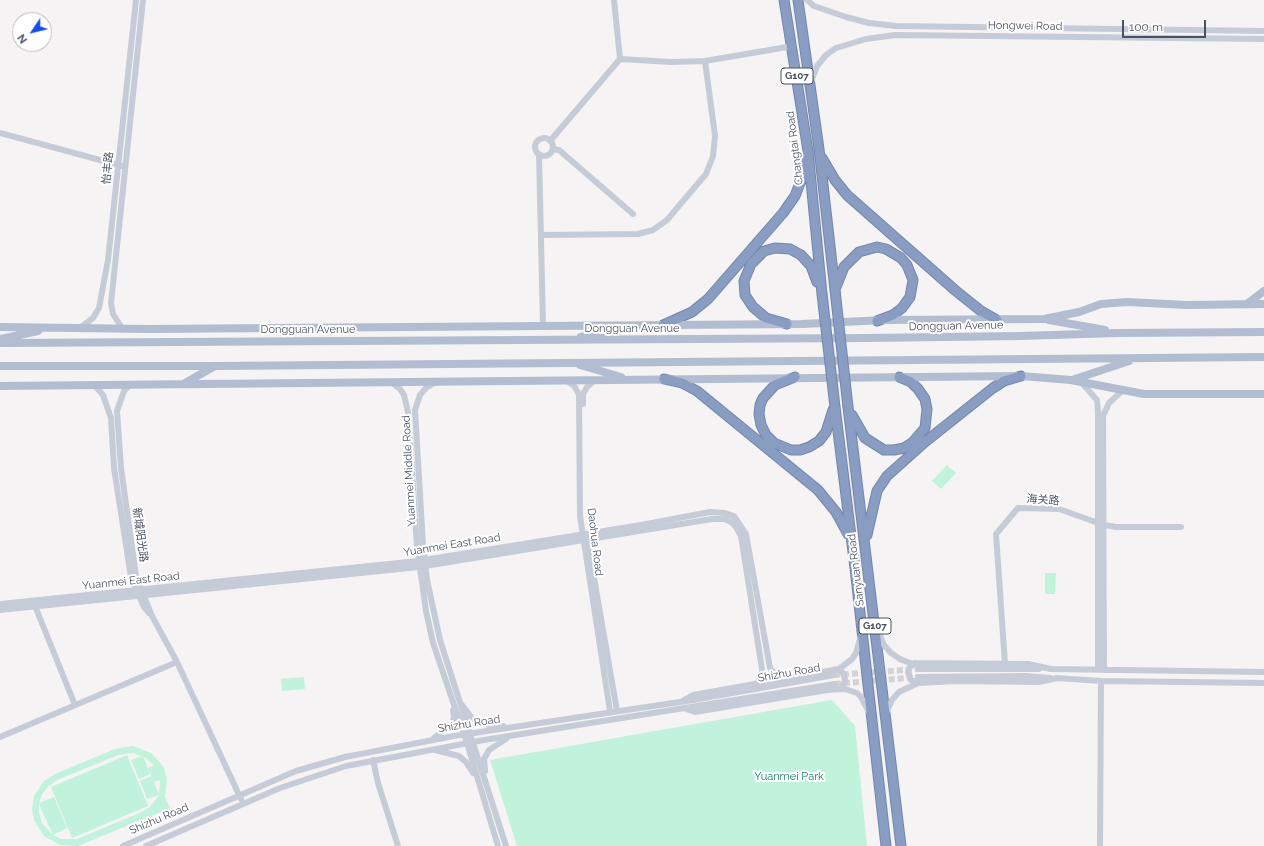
<!DOCTYPE html>
<meta charset="utf-8">
<style>
body{margin:0}
#map{position:relative;width:1264px;height:846px;overflow:hidden;background:#f5f3f3;font-family:Raleway,sans-serif}
canvas{display:block}
.north{position:absolute;left:12px;top:12px;width:40px;height:40px;box-sizing:border-box;background:#fff;border:1px solid #b6bac0;border-radius:50%;rotate:235deg;font-size:11px;font-weight:700;line-height:16px;text-align:center;color:#495261}
.north::after{content:'';display:block;margin:auto;width:14px;height:18px;background:#144fed;clip-path:polygon(50% 0,100% 100%,50% 72%,0 100%)}
.scale{position:absolute;left:1122px;top:20px;width:84px;height:18px;box-sizing:border-box;border:2px solid #495261;border-top:0;padding-left:5px;font-size:12px;line-height:14px;white-space:nowrap;color:#495261;-webkit-text-stroke:3px #fff;paint-order:stroke}
</style>
<div id="map">
<canvas width="1264" height="846"></canvas>
<div class="north">N</div>
<div class="scale">100 m</div>
</div>
<script>
const context = document.querySelector('canvas').getContext('2d');
context.lineJoin = 'round';
function fill(path, color) { context.fillStyle = color; context.fill(path, 'evenodd'); }
const toPath = rows => new Path2D(rows.map(r => 'M' + r).join(''));
function trace(path, color, width, dash) { context.strokeStyle = color; context.lineWidth = width; context.lineCap = dash ? 'butt' : 'round'; context.setLineDash(dash || []); context.stroke(path); }
function drawText(font, color, halo, rows, align = 'center') {
  context.font = font + ' Raleway,"Noto Sans SC",sans-serif'; context.lineWidth = 4; context.setLineDash([]); context.textBaseline = 'middle'; context.strokeStyle = halo; context.fillStyle = color; for (const [text, x, y, turn = 0] of rows) {
    context.save(); context.translate(x, y); context.rotate((+turn || 0) * Math.PI / 180); context.textAlign = isNaN(turn) ? turn : align; if (halo) context.strokeText(text, 0, 0); context.fillText(text, 0, 0); context.restore();
  }
}
const green = toPath([
 [947,465,956,473,941,489,932,481],
 [1045,573,1056,573,1055,594,1045,594],
 [304,677,305,689,282,691,281,679],
 [832,700,855,726,867,846,517,846,490,760],
 [133,746,151,753,163,766,167,778,165,797,170,808,78,846,60,845,44,836,34,820,32,808,34,796,44,781,55,774,115,749],
 [133,753,142,756,131,760,139,779,150,774,143,756,154,765,148,768,154,782,160,780,159,794,151,776,140,781,147,799,159,795,150,807,142,812,77,839,61,839,53,835,67,828,54,797,39,803,42,794,49,786,57,780,118,755],
 [39,804,52,833,52,834,42,823,39,813],
 [127,755,148,806,72,838,51,787]
]);
const minorTunnel = toPath([
 [834,675,918,669],
 [835,684,918,677]
]);
const minor = toPath([
 [614,0,620,59,671,62,705,61,793,46],
 [807,0,814,6,846,17,869,23,896,26,1264,31],
 [811,82,817,66,826,55,836,48,866,39,895,35,1264,39],
 [0,133,122,166],
 '535 147a9 9 0 1 1 18 0a9 9 0 1 1-18 0Z',
 [550,141,620,59],
 [553,149,559,150,633,214],
 [539,154,543,326],
 [541,235,638,234,653,230,667,220,706,174,713,156,715,136,705,61],
 [80,328,93,318,99,308,108,260,136,0],
 [122,328,113,314,111,303,143,0],
 [566,380,575,387,579,395,580,516,610,711],
 [391,382,400,389,404,395,408,412,417,546,426,611,433,643,467,743,498,846],
 [436,382,426,388,420,395,415,410,423,545,427,580,440,640,506,846],
 [1081,382,1097,400,1098,412,1098,670],
 [131,384,124,391,117,411,121,468,136,576,152,616,177,662,241,799],
 [94,385,103,395,111,418,114,468,131,577,144,607,149,613],
 [583,404,583,394,587,387,595,380],
 [587,537,617,711],
 [0,604,418,561,641,525,710,512,725,513,734,516,746,534,770,668,779,679],
 [35,606,75,705],
 [0,610,419,567,712,519,725,519,731,522,736,527,741,536,762,669,762,675,758,683],
 [877,629,884,645,891,653,900,659,910,663,1028,664,1051,669,1264,672],
 [915,663,909,668,908,672,911,680,918,683],
 [1005,664,996,534,1018,508,1059,509,1104,525,1116,527,1181,527],
 [839,669,843,673,845,679,844,684,840,689],
 [918,669,1039,669],
 [1104,670,1103,416,1109,403,1122,391],
 [918,677,1025,676,1050,678],
 [684,700,693,695,839,669,852,659,856,653,861,635],
 [462,705,472,718,482,724,503,726],
 [686,709,695,712,827,690,845,689,857,693,861,697,869,712],
 [886,713,892,700,899,692,918,683,956,681,1039,682,1057,678,1101,681,1264,683],
 [0,737,177,662],
 [434,738,452,723,454,718,453,710],
 [435,750,459,756,466,762,473,773],
 [373,760,378,783,398,846],
 [485,771,484,759,489,750,506,739],
 [123,846,296,771,345,757,454,736,693,700,834,675],
 [146,846,280,788,346,766,484,740,835,684],
 [1100,846,1101,681]
]);
const major = toPath([
 [1247,304,1264,291],
 [1049,320,1105,330],
 [0,327,148,329,802,324,884,320,1044,319,1079,312,1101,304,1127,302,1187,305,1264,304],
 [581,337,613,329],
 [0,339,38,331],
 [0,343,869,338,1020,336,1117,333,1264,332],
 [580,365,621,377],
 [0,366,216,366,1264,357],
 [1072,380,1129,361],
 [185,383,215,366],
 [0,386,1021,376,1071,380,1144,394,1264,394]
]);
const highway = toPath([
 [784,0,808,151,822,294],
 [798,0,819,149,835,290],
 [822,158,835,180,847,195,956,291,981,311,997,320],
 [836,287,844,267,859,252,877,247,886,249,901,258,907,265,913,280,910,297,902,308,893,315,877,321],
 [787,324,766,318,753,307,745,295,744,281,751,264,764,251,775,248,790,249,801,255,811,266,817,282],
 [663,325,692,312,708,299,783,213,795,196,802,178,807,159],
 [795,377,775,385,763,398,760,405,759,414,761,425,766,435,774,443,791,450,800,450,809,447,819,441,826,432,833,410],
 [664,379,682,383,697,391,818,490,836,512,848,534],
 [835,407,855,568,886,846],
 [848,407,901,846],
 [852,415,865,438,884,450,894,450,904,448,912,443,925,428,927,409,925,399,918,389,911,382,899,377],
 [867,535,877,491,887,476,925,442,993,388,1004,381,1021,376]
]);
const highwayBridge = toPath([
 [835,290,848,407],
 [822,294,835,407]
]);
const shields = [
 [797,76,32],
 [875,626,32]
];
const shieldNames = [
 ["G107",797,76],
 ["G107",875,626]
];
const streetNames = [
 ["Hongwei Road",1025,26,1],
 ["Changtai Road",795,148,-97],
 ["怡丰路",108,168,-84],
 ["Dongguan Avenue",956,326,-1],
 ["Dongguan Avenue",632,329],
 ["Dongguan Avenue",308,330],
 ["Yuanmei Middle Road",409,471,-93],
 ["海关路",1043,500,4],
 ["新城阳光路",140,535,82],
 ["Daohua Road",595,542,83],
 ["Yuanmei East Road",452,545,-9],
 ["Sanyuan Road",856,570,-97],
 ["Yuanmei East Road",131,581,-6],
 ["Shizhu Road",789,673,-10],
 ["Shizhu Road",469,724,-9],
 ["Shizhu Road",159,819,-23]
];
const parkNames = [
 ["Yuanmei Park",789,777]
];
fill(green, '#c1f2dc');
trace(minorTunnel, '#d3d3d6', 6, [6, 3]);
trace(highway, '#7486ae', 11);
trace(minor, '#c6ccd7', 6);
trace(major, '#b2bdd2', 8);
trace(highway, '#899cc2', 9);
trace(highwayBridge, '#7486ae', 11, []);
trace(highwayBridge, '#899cc2', 9);
for (const [x, y, w] of shields) { const box = new Path2D(); box.roundRect(x - w / 2, y - 8, w, 16, 3); context.fillStyle = '#fff'; context.fill(box); trace(box, '#495261', 1); }
drawText('bold 10px', '#495261', null, shieldNames);
drawText('11px', '#495261', '#fff', streetNames);
drawText('11px', '#14825d', '#fff', parkNames);
</script>
